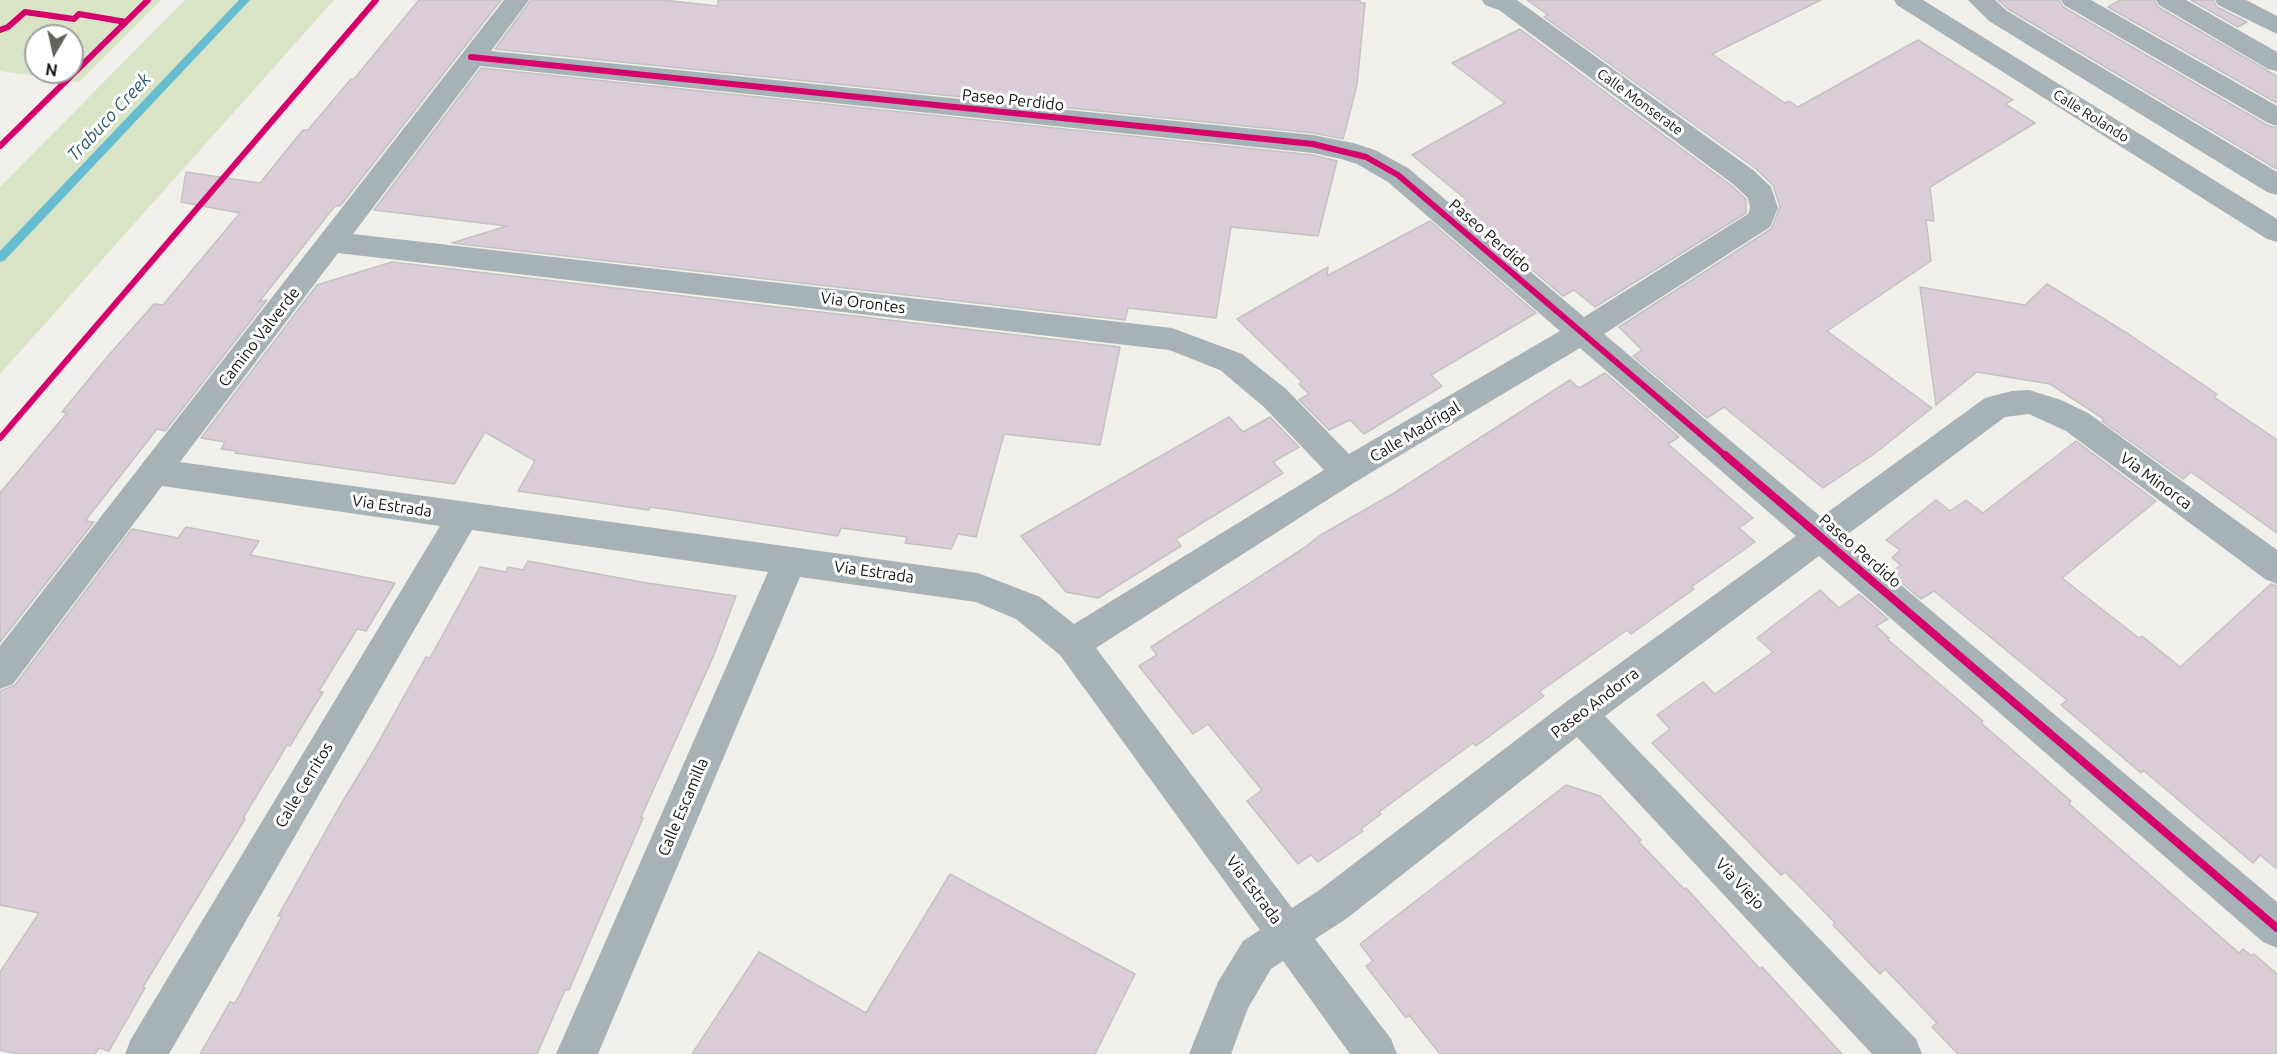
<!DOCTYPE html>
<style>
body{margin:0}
#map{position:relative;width:2277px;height:1054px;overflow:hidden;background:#f0efea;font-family:Ubuntu,sans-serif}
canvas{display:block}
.north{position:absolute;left:24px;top:24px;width:60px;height:60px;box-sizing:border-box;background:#fff;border:2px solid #a1a19f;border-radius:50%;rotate:189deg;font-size:16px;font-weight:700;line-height:24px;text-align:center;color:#151410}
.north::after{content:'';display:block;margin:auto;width:21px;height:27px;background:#62615c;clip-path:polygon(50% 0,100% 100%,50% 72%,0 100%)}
</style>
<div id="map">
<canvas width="2277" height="1054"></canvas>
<div class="north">N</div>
</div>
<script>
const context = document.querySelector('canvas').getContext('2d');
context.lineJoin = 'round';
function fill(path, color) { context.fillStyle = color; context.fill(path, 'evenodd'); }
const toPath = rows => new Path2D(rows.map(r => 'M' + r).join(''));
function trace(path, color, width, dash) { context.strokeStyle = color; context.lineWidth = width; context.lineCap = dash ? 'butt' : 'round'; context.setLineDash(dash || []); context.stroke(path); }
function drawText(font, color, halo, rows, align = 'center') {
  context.font = font + ' Ubuntu,sans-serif'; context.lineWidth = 6; context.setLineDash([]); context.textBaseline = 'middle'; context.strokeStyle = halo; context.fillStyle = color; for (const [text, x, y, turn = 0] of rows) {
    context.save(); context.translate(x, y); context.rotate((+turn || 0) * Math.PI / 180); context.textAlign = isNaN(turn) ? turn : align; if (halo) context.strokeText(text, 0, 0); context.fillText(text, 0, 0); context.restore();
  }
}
const green = toPath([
 [0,0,161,0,79,82,0,71],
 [36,36,72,36,72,72,36,72],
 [185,0,334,0,0,374,0,187]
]);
const stream = toPath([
 [239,0,250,0,4,261,0,262,0,251,239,0]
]);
const building = toPath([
 [419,0,501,0,340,206,335,206,259,302,267,300,165,431,157,429,85,521,94,522,0,642,0,493,67,413,62,412,108,356,154,304,163,305,240,213,181,202,186,172,260,183,303,130,308,130,351,79,354,79,419,0],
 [531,0,662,0,718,6,718,0,1360,0,1360,3,1365,3,1357,85,1343,139,1313,133,495,49,531,0],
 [1527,0,1821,0,1712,54,1785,103,1789,101,1798,107,1918,40,2013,100,2005,104,2035,123,1930,187,1934,221,1926,220,1931,261,1827,331,1932,408,1874,454,1823,488,1724,407,1707,418,1633,356,1642,350,1619,327,1771,229,1780,207,1773,185,1755,168,1544,17,1548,15,1527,0],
 [1998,0,2059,0,2063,7,2267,125,2277,128,2277,169,2008,9,1998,0],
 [2120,0,2154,0,2158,7,2277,76,2277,103,2108,7,2120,0],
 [2191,0,2213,0,2217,7,2247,22,2238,27,2191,0],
 [1520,29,1732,186,1746,199,1746,213,1595,307,1574,290,1563,296,1457,207,1468,201,1412,155,1505,103,1452,63,1520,29],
 [481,68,1313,155,1337,161,1318,236,1231,227,1216,318,1128,308,1125,320,452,243,507,226,374,210,481,68],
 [1430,221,1536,313,1431,375,1442,386,1364,434,1350,420,1329,430,1299,400,1309,394,1299,384,1302,382,1237,319,1328,267,1327,276,1430,221],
 [392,262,1120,347,1100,445,1004,434,976,537,958,534,951,549,905,543,907,537,841,528,838,536,678,511,650,507,649,510,518,491,535,461,485,432,454,484,235,453,236,451,221,449,225,442,201,438,317,285,392,262],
 [2047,284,2130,335,2217,394,2214,397,2277,440,2277,533,2191,472,2183,479,2102,421,2104,419,2050,384,1977,372,1936,405,1920,287,2025,305,2047,284],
 [1605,373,1679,437,1668,444,1753,518,1739,528,1755,542,1691,587,1694,589,1631,634,1627,630,1539,692,1544,696,1476,746,1473,743,1379,812,1381,814,1361,829,1363,831,1318,862,1311,855,1298,864,1247,801,1262,790,1208,724,1193,734,1139,666,1157,655,1151,647,1304,548,1319,536,1394,493,1570,380,1579,388,1605,373],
 [1229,417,1243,432,1270,417,1299,447,1273,462,1283,473,1176,539,1181,546,1098,598,1066,592,1021,536,1229,417],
 [2076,441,2156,501,2062,578,2139,638,2142,636,2180,667,2271,584,2277,586,2277,869,2260,855,2253,863,2143,770,2141,773,2061,705,2067,700,1934,591,1921,599,1890,573,1901,565,1892,558,1900,550,1886,540,1936,500,1950,511,1966,500,1983,513,2076,441],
 [186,527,259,541,250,555,395,583,366,631,357,629,319,691,323,692,290,746,287,745,243,818,245,819,143,987,145,988,109,1051,99,1048,95,1054,18,1054,0,1050,0,972,39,913,0,905,0,691,15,685,132,529,178,538,186,527],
 [528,561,641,582,736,596,713,657,641,817,643,818,569,990,565,990,537,1054,200,1054,230,1002,235,1003,282,916,278,916,341,804,374,750,426,657,430,658,480,567,506,572,508,567,523,570,528,561],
 [1820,590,1839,608,1859,594,1888,619,1876,626,1889,638,1887,639,1983,721,1981,723,2071,801,2069,804,2239,953,2243,949,2252,956,2254,954,2277,974,2277,1054,1958,1054,1932,1027,1937,1023,1885,969,1880,974,1833,925,1835,923,1807,894,1785,872,1781,875,1652,743,1670,729,1657,715,1703,682,1715,694,1773,652,1757,638,1820,590],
 [1566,785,1600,796,1641,840,1639,842,1684,889,1686,888,1760,969,1762,967,1842,1054,1440,1054,1409,1015,1406,1018,1366,966,1373,961,1360,944,1566,785],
 [950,874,1135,974,1095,1054,692,1054,759,952,866,1013,950,874]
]);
const minor = toPath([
 [504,0,529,0,491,51,1313,135,1353,143,1375,150,1408,168,1584,317,1748,214,1750,208,1748,198,1733,184,1499,10,1485,5,1482,0,1517,0,1753,170,1771,187,1778,208,1770,227,1604,334,1821,517,1985,398,2012,391,2029,390,2061,400,2088,413,2277,550,2277,584,2265,579,2066,431,2029,414,2005,417,1844,537,2277,902,2277,948,2263,942,1819,556,1605,716,1916,1039,1922,1054,1872,1054,1577,737,1346,919,1315,939,1391,1039,1397,1054,1350,1054,1283,961,1271,969,1248,1008,1231,1054,1189,1054,1218,982,1243,941,1260,930,1060,655,1016,619,976,602,800,577,598,1054,556,1054,768,572,472,530,169,1054,125,1054,131,1039,440,526,162,486,13,684,0,689,0,646,504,0],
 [480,66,1313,153,1341,159,1357,164,1388,182,1560,331,1349,454,1286,389,1242,354,1172,328,353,234,480,66],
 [338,253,1169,350,1220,370,1264,407,1324,470,1074,624,1040,597,978,573,180,462,338,253],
 [1580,348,1796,536,1566,702,1318,891,1292,908,1096,648,1357,481,1580,348],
 [1894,0,1923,0,2277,219,2277,242,2267,239,1897,5,1894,0],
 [1968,0,1995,0,2007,11,2277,172,2277,195,2267,192,1989,21,1968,0],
 [2061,0,2091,0,2277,106,2277,126,2268,123,2064,5,2061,0],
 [2156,0,2186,0,2277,52,2277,71,2268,69,2159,5,2156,0],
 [2215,0,2246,0,2277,16,2277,34,2218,5,2215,0]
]);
const cyclewayFar1 = toPath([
 [0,30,8,27,25,12,74,19,79,14,126,22],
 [471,57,1313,144,1366,157,1398,175,1727,457],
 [0,146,148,0],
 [0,438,376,0]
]);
const cycleway = toPath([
 [1725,455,2277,928]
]);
const farStreetnames = [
 ["Calle Monserate",1640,102,36],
 ["Calle Rolando",2091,116,32]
];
const streetNames = [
 ["Paseo Perdido",1013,100,6],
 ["Paseo Perdido",1490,236,41],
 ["Via Orontes",863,303,7],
 ["Camino Valverde",259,337,-52],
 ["Calle Madrigal",1415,432,-31],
 ["Via Minorca",2156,481,36],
 ["Via Estrada",392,506,8],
 ["Paseo Perdido",1860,551,41],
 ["Via Estrada",874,572,8],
 ["Paseo Andorra",1595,703,-37],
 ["Calle Cerritos",304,785,-59],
 ["Calle Escamilla",683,807,-67],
 ["Via Viejo",1740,884,47],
 ["Via Estrada",1254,890,53]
];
const waterNames = [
 ["Trabuco Creek",109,117,-47]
];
fill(green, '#d9e3c5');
fill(stream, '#66bdd1');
fill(building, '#dacdd7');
trace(building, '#c3c2c1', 1.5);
fill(minor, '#a6b2b6');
trace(cyclewayFar1, '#d6006c', 6);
trace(cycleway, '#d6006c', 8);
drawText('14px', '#151410', '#fff', farStreetnames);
drawText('16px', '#151410', '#fff', streetNames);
drawText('italic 18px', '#2d5d6b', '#fff', waterNames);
</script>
